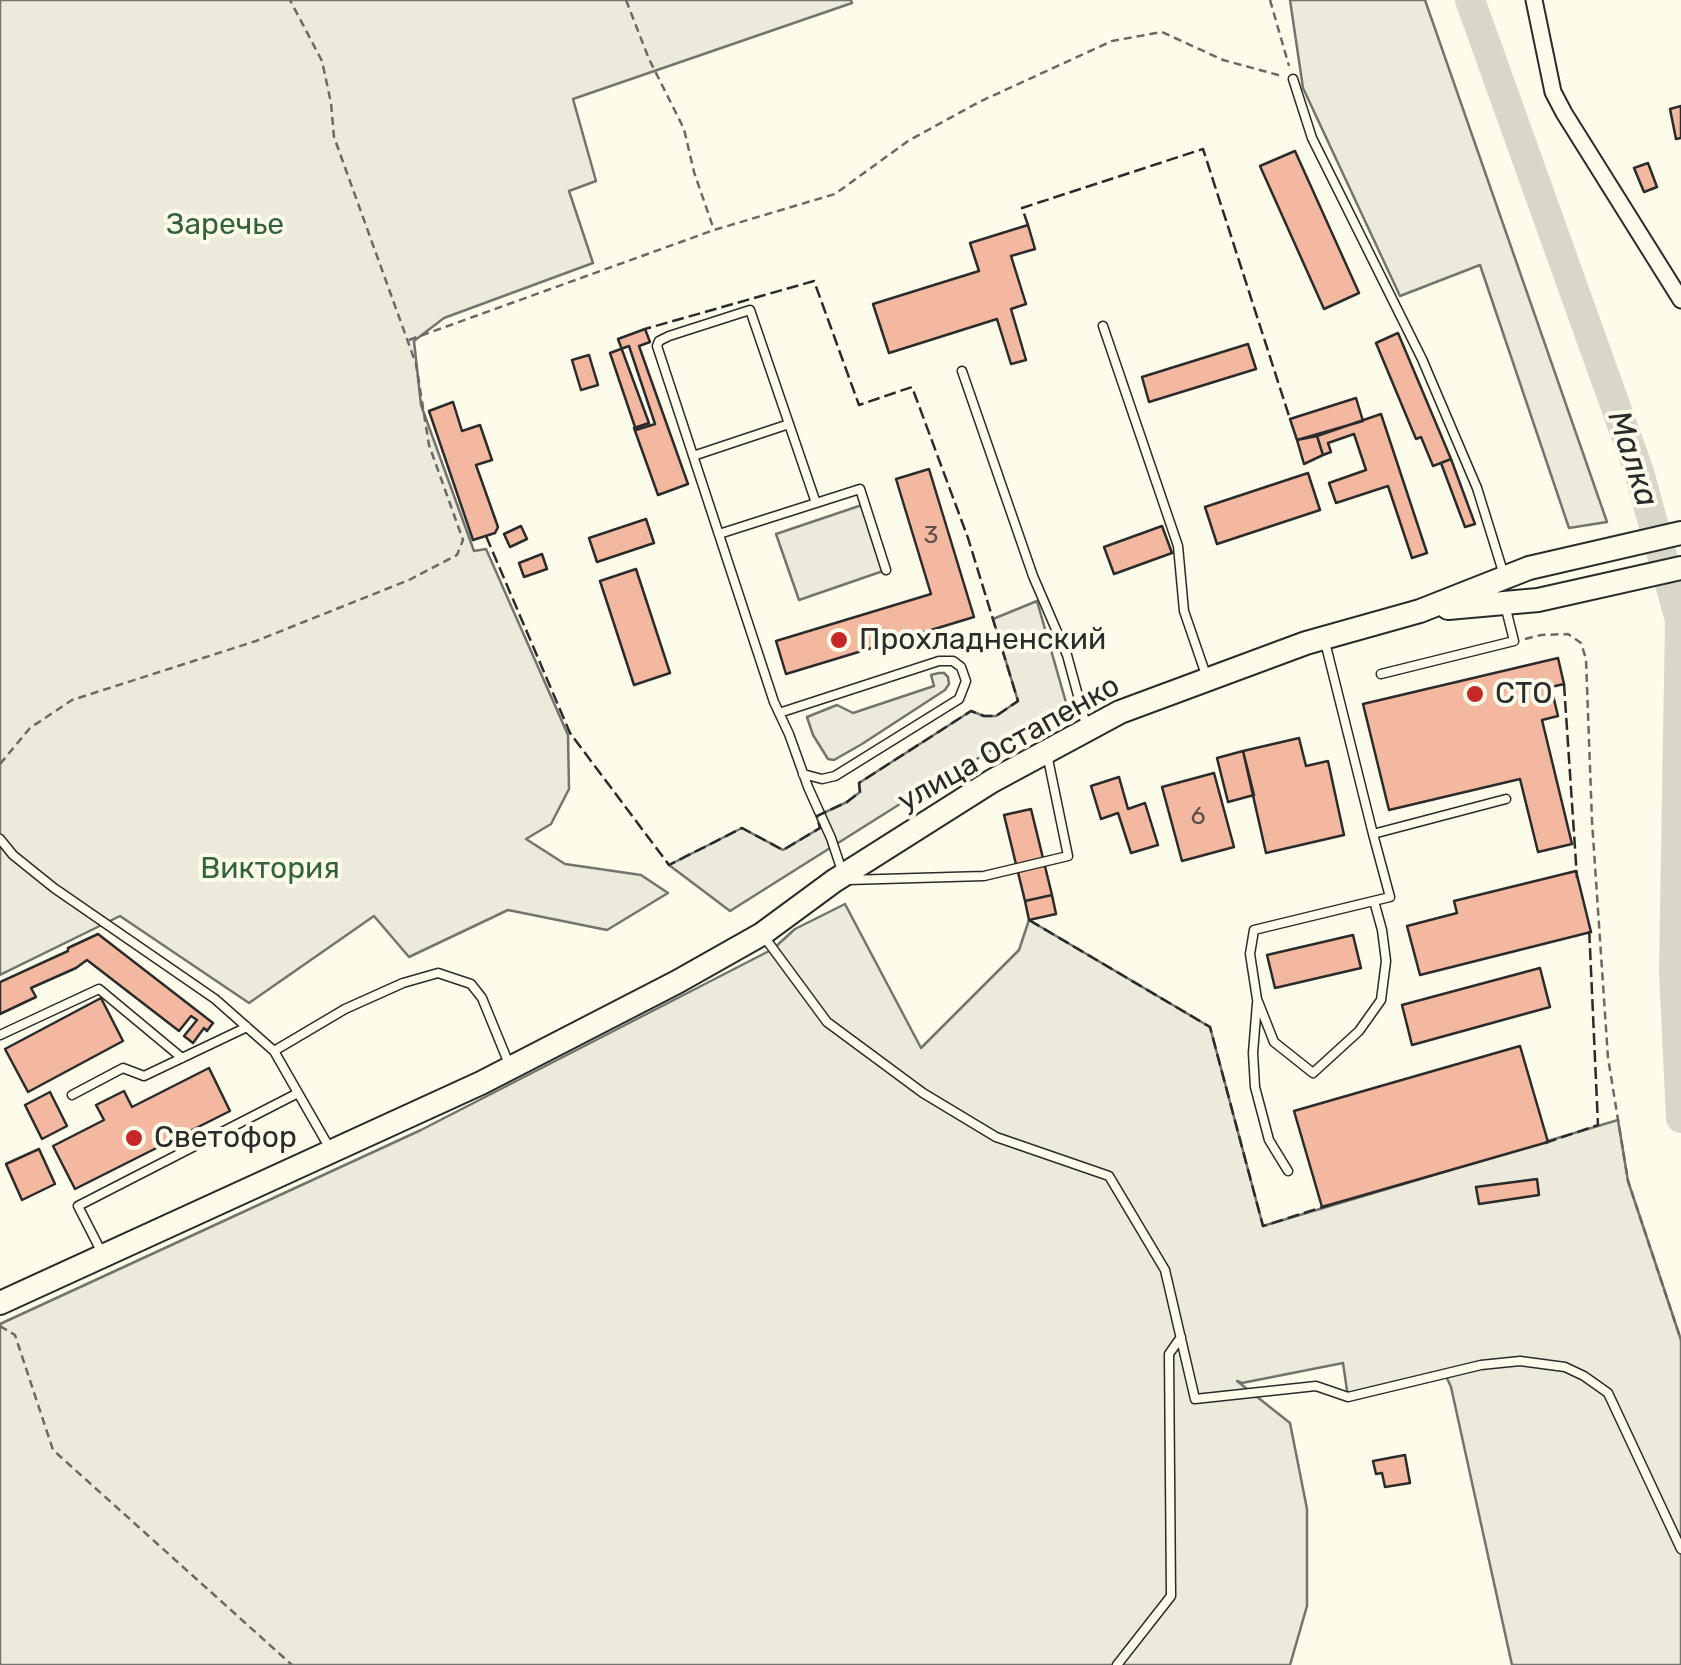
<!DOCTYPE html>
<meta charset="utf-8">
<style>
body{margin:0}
canvas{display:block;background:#fdfbea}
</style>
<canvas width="1681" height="1665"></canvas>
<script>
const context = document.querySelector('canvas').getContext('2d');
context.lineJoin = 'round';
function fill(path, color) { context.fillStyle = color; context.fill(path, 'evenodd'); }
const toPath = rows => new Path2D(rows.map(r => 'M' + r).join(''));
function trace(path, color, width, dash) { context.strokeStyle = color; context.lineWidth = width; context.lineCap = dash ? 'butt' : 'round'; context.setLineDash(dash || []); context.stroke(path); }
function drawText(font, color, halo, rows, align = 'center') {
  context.font = font + ' Rubik,sans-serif'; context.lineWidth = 8; context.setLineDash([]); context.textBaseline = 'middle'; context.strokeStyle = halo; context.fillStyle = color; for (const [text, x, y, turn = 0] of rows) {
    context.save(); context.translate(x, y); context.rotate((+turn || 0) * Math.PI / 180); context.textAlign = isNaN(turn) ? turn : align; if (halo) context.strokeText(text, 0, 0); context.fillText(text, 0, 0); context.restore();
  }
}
const green = toPath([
 [0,0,851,0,852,3,573,99,596,181,569,191,593,263,444,318,414,341,421,405,474,551,486,549,568,735,569,789,551,824,526,839,565,864,641,875,668,893,607,930,508,910,409,957,374,916,249,1003,120,916,0,975,0,0],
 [1290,0,1425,0,1607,522,1569,528,1480,265,1400,296,1303,88,1290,0],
 [939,673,944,673,948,677,949,684,945,690,862,744,834,760,828,759,813,735,807,717,837,705,853,713,934,686,931,675,939,673],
 [845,904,921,1048,1019,950,1029,920,1210,1027,1263,1226,1618,1120,1628,1181,1681,1340,1681,1665,1512,1665,1451,1387,1445,1374,1348,1397,1343,1363,1242,1383,1237,1381,1290,1423,1307,1509,1307,1606,1290,1665,0,1665,0,1324,421,1130,773,949,795,929,845,904]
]);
const parking = toPath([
 [865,504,886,570,799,600,776,534,865,504],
 [1037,601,1067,706,900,804,730,911,669,865,742,828,783,850,820,828,817,816,847,802,860,792,859,783,971,711,984,716,996,716,1018,701,993,619,1037,601]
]);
const river = toPath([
 [1470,0,1638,469,1680,620,1674,971,1681,1118]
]);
const building = toPath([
 [1681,106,1681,138,1676,139,1670,109,1681,106],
 [1295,151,1359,293,1324,309,1260,166,1295,151],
 [1648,163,1657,187,1644,192,1634,168,1648,163],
 [1028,225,1035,249,1011,256,1026,304,1011,309,1026,360,1011,364,997,319,889,353,873,304,979,271,970,243,1028,225],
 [645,329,650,342,639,346,688,484,658,495,634,428,649,423,618,339,645,329],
 [1398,333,1451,459,1433,466,1421,437,1416,439,1376,343,1398,333],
 [1248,344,1256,369,1149,402,1142,377,1248,344],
 [629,346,655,424,636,430,610,353,629,346],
 [589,355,598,385,581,390,572,360,589,355],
 [1356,398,1363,421,1297,440,1290,419,1356,398],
 [453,402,462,431,480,425,492,460,476,465,498,527,495,533,473,540,429,411,453,402],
 [1381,414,1427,553,1412,558,1388,486,1336,503,1329,483,1366,470,1354,434,1328,443,1331,452,1323,455,1317,436,1381,414],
 [1317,436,1323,455,1304,464,1297,440,1317,436],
 [1451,459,1475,524,1465,527,1441,463,1451,459],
 [929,469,974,617,786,674,776,641,931,594,896,479,929,469],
 [1308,473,1320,510,1217,544,1205,507,1308,473],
 [646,519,654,543,597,562,589,538,646,519],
 [521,526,527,539,510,547,504,534,521,526],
 [1162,526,1172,553,1114,574,1104,547,1162,526],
 [542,554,547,569,524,577,519,563,542,554],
 [636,569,670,673,634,685,600,581,636,569],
 [1558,658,1564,684,1551,687,1558,716,1542,720,1572,844,1538,852,1520,779,1389,810,1363,704,1558,658],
 [1299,738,1306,766,1328,761,1344,835,1266,853,1243,751,1299,738],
 [1243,751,1254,795,1228,802,1217,758,1243,751],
 [1214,773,1234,847,1182,861,1162,787,1214,773],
 [1119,777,1128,809,1145,803,1158,845,1131,853,1118,813,1101,819,1091,786,1119,777],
 [1031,809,1052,895,1025,901,1004,815,1031,809],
 [1576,871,1591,932,1420,975,1407,926,1457,913,1454,901,1576,871],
 [1052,895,1056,914,1029,920,1025,901,1052,895],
 [98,934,213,1023,207,1031,204,1028,193,1043,184,1036,197,1020,191,1016,179,1031,87,960,76,968,31,988,36,997,0,1014,0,982,68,951,68,948,98,934],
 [1353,935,1361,968,1275,988,1267,955,1353,935],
 [1540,968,1550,1007,1412,1045,1402,1005,1540,968],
 [101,998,123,1041,28,1092,5,1049,101,998],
 [1520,1046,1548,1142,1322,1207,1294,1111,1520,1046],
 [209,1068,230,1111,75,1189,53,1146,104,1120,96,1105,124,1091,132,1107,209,1068],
 [50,1092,67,1126,42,1139,25,1105,50,1092],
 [39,1149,55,1184,22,1200,6,1164,39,1149],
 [1537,1179,1539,1195,1479,1204,1476,1187,1537,1179],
 [1405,1455,1410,1483,1385,1487,1382,1473,1376,1474,1373,1461,1405,1455]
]);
const path = toPath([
 [626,0,649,59,684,129,694,172,714,230],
 [1270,0,1289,66],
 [409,340,714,230,835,194,908,141,979,102,1112,41,1162,32,1223,60,1282,76],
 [1525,639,1541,635,1568,634,1581,643,1586,659,1592,821,1608,1058,1628,1181,1681,1340],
 [0,764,30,728,72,700,256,641,409,580,457,555,463,540,429,445,416,364,334,137,331,103,322,61,290,0],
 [0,1326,15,1335,53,1450,292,1665]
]);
const lane = toPath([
 [1293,79,1312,138,1422,359,1477,488,1504,575],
 [1103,326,1178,546,1184,611,1206,675],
 [962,371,1033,576,1067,655,1086,725],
 [693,456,789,424],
 [816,503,750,310,669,336,659,341,657,346,774,702,789,734,808,787,831,838,842,871],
 [719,534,860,489,886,570],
 [1325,642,1373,834,1506,799],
 [1381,674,1514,641,1506,609],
 [779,713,939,661,953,661,961,667,966,681,959,699,835,776,822,779,803,774],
 [1373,834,1390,897,1254,930,1250,954,1257,999,1274,1042,1313,1073,1359,1031,1381,1000,1386,961,1382,930,1374,901],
 [0,839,13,855,54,888,215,999,274,1051,329,1147],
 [848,880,984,876,1068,856,1047,754],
 [765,938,827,1022,923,1093,996,1137,1109,1176,1165,1270,1195,1399,1316,1386,1348,1397,1481,1365,1520,1361,1565,1367,1584,1376,1608,1393,1681,1549],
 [1257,1003,1253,1053,1255,1087,1269,1140,1288,1171],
 [0,1035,99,989,182,1058],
 [274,1051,345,1009,403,983,438,973,471,984,482,998,509,1064],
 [72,1095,123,1068,144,1076,247,1027],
 [102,1253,78,1206,298,1093],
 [1117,1665,1171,1596,1169,1354,1181,1337]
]);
const street = toPath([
 [1534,0,1553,92,1564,113,1681,300]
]);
const primary = toPath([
 [1448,608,1538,600,1681,568],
 [0,1303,481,1083,677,982,762,934,834,881,992,781,1120,712,1306,643,1420,611,1529,568,1681,533]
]);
const fence = toPath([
 [1028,225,1022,208,1203,149,1290,419],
 [486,536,570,733,669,865,742,828,783,850,820,828,817,816,847,802,860,792,859,783,971,711,984,716,996,716,1018,701,968,538,912,387,859,405,814,281,645,329],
 [1564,684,1577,878],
 [1029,920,1210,1027,1263,1226,1329,1205],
 [1545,1143,1598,1125,1589,926]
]);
const markers = [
 [839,640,10,"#c62828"],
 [1475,694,10,"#c62828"],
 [134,1138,10,"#c62828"]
];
const numberNames = [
 ["3",931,536],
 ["6",1198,817]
];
const parkNames = [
 ["Заречье",225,225],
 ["Виктория",270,869]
];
const poiNames = [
 ["Прохладненский",859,640],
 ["СТО",1495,694],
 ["Светофор",154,1138]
];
const streetNames = [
 ["улица Остапенко",1009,744,-29]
];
const waterNames = [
 ["Малка",1632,459,72]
];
fill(green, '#ecebdb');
trace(green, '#74746e', 2.5);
fill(parking, '#eceadb');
trace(parking, '#74746e', 2.5);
trace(river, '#d8d7c9', 30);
fill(building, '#f2b8a0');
trace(building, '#2b2b2b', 2.5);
trace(lane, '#2b2b2b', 11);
trace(street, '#2b2b2b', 19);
trace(primary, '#2b2b2b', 26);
trace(path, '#6a6964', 2.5, [8, 5]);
trace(lane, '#fdfbea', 8);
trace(street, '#fdfbea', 15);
trace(primary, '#fdfbea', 22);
trace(fence, '#2b2b2b', 2.5, [12, 5]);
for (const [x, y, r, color] of markers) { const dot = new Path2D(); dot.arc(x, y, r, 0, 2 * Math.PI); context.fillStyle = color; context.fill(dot); trace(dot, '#fdfbea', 4); }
drawText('25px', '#5d4e48', null, numberNames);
drawText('30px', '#34623c', '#fdfbea', parkNames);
drawText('30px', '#2b2b2b', '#fdfbea', poiNames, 'left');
drawText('30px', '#2b2b2b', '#fdfbea', streetNames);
drawText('italic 32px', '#2b2b2b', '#fdfbea', waterNames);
</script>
